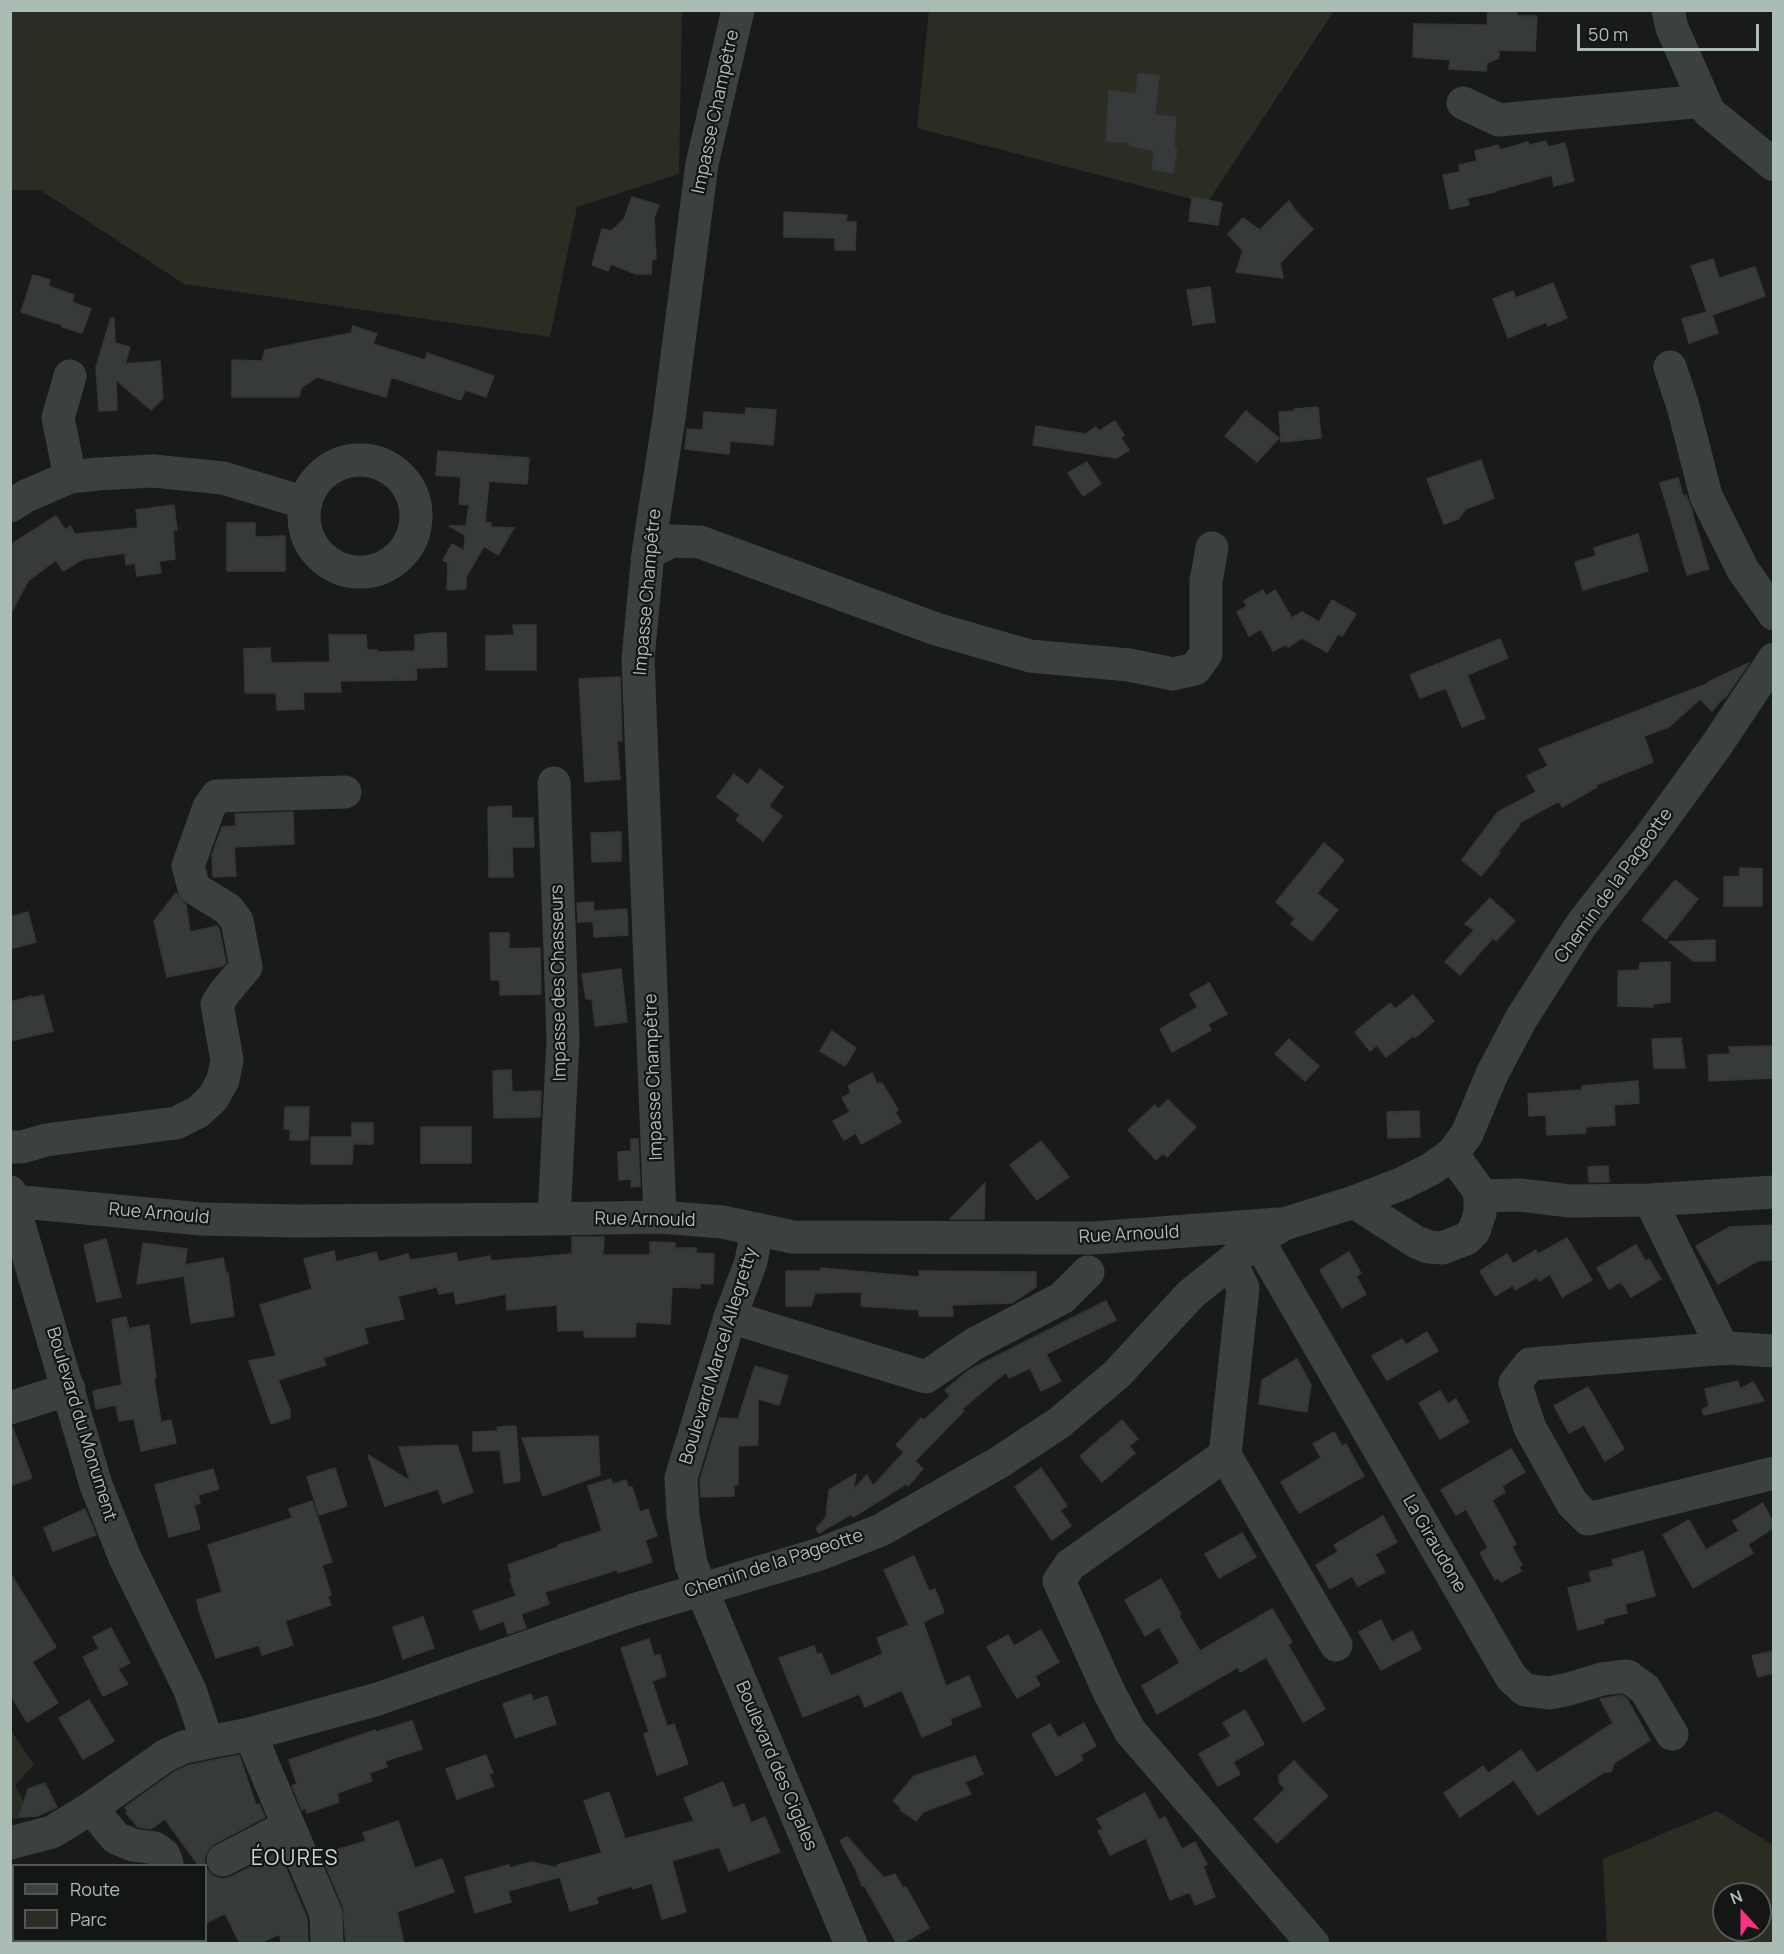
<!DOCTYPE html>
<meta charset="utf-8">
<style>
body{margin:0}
#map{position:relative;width:1784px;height:1954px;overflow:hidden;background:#191b1b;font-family:Manrope,sans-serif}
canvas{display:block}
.frame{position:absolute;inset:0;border:12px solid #abbcb5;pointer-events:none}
.legend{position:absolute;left:12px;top:1864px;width:195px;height:78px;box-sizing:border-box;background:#141616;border:2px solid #505856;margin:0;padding:8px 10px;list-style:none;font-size:18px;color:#abbcb5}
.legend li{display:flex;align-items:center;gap:12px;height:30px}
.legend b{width:30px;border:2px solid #505856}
.north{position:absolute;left:1712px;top:1882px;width:60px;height:60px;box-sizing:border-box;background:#141616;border:2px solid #505856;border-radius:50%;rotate:339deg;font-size:16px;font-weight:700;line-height:24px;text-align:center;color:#abbcb5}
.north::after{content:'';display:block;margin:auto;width:21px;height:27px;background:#fb3185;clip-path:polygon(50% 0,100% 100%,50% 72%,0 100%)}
.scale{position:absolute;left:1577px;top:24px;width:182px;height:27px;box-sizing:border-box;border:3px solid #abbcb5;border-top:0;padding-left:8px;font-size:18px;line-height:21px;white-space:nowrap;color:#abbcb5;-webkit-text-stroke:4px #141616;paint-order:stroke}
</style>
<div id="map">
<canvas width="1784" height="1954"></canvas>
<div class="frame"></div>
<ul class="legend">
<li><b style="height:8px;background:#3a413f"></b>Route</li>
<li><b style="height:16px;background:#2b2c22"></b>Parc</li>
</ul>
<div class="north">N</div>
<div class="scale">50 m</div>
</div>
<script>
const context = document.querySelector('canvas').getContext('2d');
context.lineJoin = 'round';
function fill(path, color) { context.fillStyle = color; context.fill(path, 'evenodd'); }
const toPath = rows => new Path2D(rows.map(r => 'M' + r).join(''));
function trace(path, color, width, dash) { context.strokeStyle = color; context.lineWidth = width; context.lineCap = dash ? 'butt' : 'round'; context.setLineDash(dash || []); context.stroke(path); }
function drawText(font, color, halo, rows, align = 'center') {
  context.font = font + ' Manrope,sans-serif'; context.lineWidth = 4.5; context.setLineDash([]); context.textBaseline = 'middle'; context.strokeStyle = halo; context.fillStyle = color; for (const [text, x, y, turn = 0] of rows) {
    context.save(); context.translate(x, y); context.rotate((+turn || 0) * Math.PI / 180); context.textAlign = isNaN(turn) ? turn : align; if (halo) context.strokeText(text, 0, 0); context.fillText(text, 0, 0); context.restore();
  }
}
const green = toPath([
 [11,10,682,11,679,174,577,207,550,337,184,284,40,190,11,190],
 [929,11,1334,11,1207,203,917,128],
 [10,1729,34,1765,15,1785,31,1817,11,1819],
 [1717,1811,1773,1845,1773,1943,1607,1943,1603,1859],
 [1724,1894,1760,1894,1760,1930,1724,1930]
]);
const building = toPath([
 [1488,10,1517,10,1517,16,1537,16,1535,51,1499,50,1499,58,1487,63,1486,71,1449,69,1450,60,1413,57,1414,24,1487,25,1488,10],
 [1138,73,1159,76,1155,115,1176,117,1174,149,1177,150,1173,173,1152,169,1154,151,1130,146,1130,143,1106,141,1109,90,1136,94,1138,73],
 [1546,141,1548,147,1565,143,1574,181,1554,186,1552,175,1495,191,1495,192,1467,198,1469,205,1450,209,1443,175,1460,172,1459,165,1477,161,1475,151,1498,145,1500,150,1528,142,1529,145,1546,141],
 [632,197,659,205,654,218,656,259,652,259,651,274,636,274,611,264,608,271,592,265,602,229,611,231,624,219,632,197],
 [1192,197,1222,203,1218,225,1189,221,1192,197],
 [1289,201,1295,210,1313,229,1280,263,1283,278,1236,272,1243,251,1228,234,1243,218,1260,230,1289,201],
 [784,212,847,215,846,222,856,222,855,250,835,250,835,238,784,237,784,212],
 [1713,259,1719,278,1755,267,1765,296,1712,315,1718,333,1689,343,1682,319,1707,312,1691,266,1713,259],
 [33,275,50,280,48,286,74,295,72,302,91,309,82,333,62,327,62,325,21,312,33,275],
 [1553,283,1567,318,1548,326,1546,322,1508,338,1493,299,1513,291,1516,298,1553,283],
 [1210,287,1215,322,1193,325,1187,290,1210,287],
 [111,318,114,318,115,343,130,347,125,364,160,361,163,398,151,410,116,380,117,410,99,411,96,367,111,318],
 [353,326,377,334,373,344,425,360,427,353,494,376,486,397,465,390,461,400,391,377,386,397,317,377,301,388,299,397,232,397,232,360,262,361,265,350,351,333,353,326],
 [1318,407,1321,438,1281,442,1279,412,1295,411,1295,409,1318,407],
 [746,408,776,410,773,445,730,441,729,454,685,449,687,429,703,430,704,412,745,415,746,408],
 [1246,411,1279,438,1257,462,1225,436,1246,411],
 [1115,421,1124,435,1121,438,1129,450,1116,458,1033,445,1036,426,1085,434,1096,427,1099,431,1115,421],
 [438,451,529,458,527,484,489,481,485,522,491,523,491,527,514,528,498,555,484,546,466,577,466,589,447,590,448,563,443,560,452,544,464,551,465,535,449,526,466,526,469,505,459,504,461,477,436,475,438,451],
 [1481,460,1494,498,1466,509,1458,519,1444,524,1427,479,1481,460],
 [1087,462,1101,484,1083,496,1068,473,1087,462],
 [1678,478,1683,496,1686,495,1693,513,1692,513,1709,569,1687,575,1660,483,1678,478],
 [174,505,177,530,173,530,175,559,159,561,161,573,137,576,135,563,126,565,125,553,83,559,63,571,56,560,28,581,10,615,10,545,56,516,65,530,70,526,75,534,138,528,136,510,174,505],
 [227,523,255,523,255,537,285,536,285,571,227,571,227,523],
 [1638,534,1648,571,1583,590,1575,562,1596,556,1594,548,1638,534],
 [1263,590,1266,596,1275,590,1292,618,1302,612,1319,622,1332,600,1356,614,1342,636,1338,634,1327,652,1302,638,1288,647,1286,644,1273,651,1261,629,1249,636,1237,612,1247,606,1244,601,1263,590],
 [513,625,536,625,536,670,486,670,486,636,514,635,513,625],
 [433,633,446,633,447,667,416,668,417,680,340,681,341,692,303,692,304,709,277,710,276,693,245,693,244,649,270,648,271,663,330,662,329,635,366,635,367,650,377,650,377,652,415,651,415,635,433,633],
 [1500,639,1508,658,1467,675,1485,718,1462,727,1446,688,1420,698,1410,675,1500,639],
 [1749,663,1725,698,1724,697,1712,711,1700,699,1669,727,1644,736,1653,762,1596,785,1597,787,1562,807,1559,801,1519,823,1520,825,1498,852,1500,853,1481,876,1462,860,1498,812,1536,792,1527,776,1548,766,1539,749,1709,683,1708,682,1749,663],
 [620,677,622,741,617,741,620,779,585,782,579,679,620,677],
 [760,769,783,787,769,806,782,816,763,841,736,820,740,815,717,797,734,774,748,785,760,769],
 [511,806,512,818,533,818,534,847,512,847,513,877,489,877,488,807,511,806],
 [293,812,294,844,234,847,236,876,213,877,212,855,222,827,236,826,235,814,293,812],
 [621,832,621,861,592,862,591,833,621,832],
 [1324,843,1344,860,1317,893,1338,910,1312,941,1291,924,1295,919,1276,902,1324,843],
 [1740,868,1762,869,1762,906,1724,906,1724,877,1740,876,1740,868],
 [1675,880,1698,899,1666,939,1642,920,1675,880],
 [176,893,186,905,190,932,217,926,219,929,226,962,223,966,167,977,154,921,176,893],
 [1490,898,1515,921,1496,941,1493,938,1460,975,1445,962,1474,930,1465,924,1490,898],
 [593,902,594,911,627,909,628,935,594,937,593,921,578,922,577,903,593,902],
 [28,912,36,942,10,949,10,917,28,912],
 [490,933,509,933,509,949,540,948,541,994,500,995,500,980,491,980,490,933],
 [1715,940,1715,961,1693,961,1669,942,1715,940],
 [1670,962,1670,1002,1653,1004,1653,1007,1618,1006,1618,971,1639,970,1640,963,1670,962],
 [621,969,627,1022,595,1026,592,999,586,999,582,974,621,969],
 [1209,983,1227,1014,1208,1024,1211,1030,1172,1052,1160,1029,1198,1007,1190,994,1209,983],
 [43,995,53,1031,10,1041,10,1002,32,996,32,998,43,995],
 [1413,995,1434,1021,1415,1038,1413,1036,1386,1057,1377,1045,1370,1051,1355,1032,1390,1003,1395,1009,1413,995],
 [832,1031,856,1048,845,1066,820,1051,832,1031],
 [1681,1038,1685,1068,1654,1068,1652,1039,1681,1038],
 [1289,1039,1319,1066,1305,1081,1275,1054,1289,1039],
 [1773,1046,1773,1078,1709,1081,1708,1055,1730,1054,1729,1047,1773,1046],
 [511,1070,512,1092,541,1091,540,1117,494,1118,493,1071,511,1070],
 [872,1073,877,1084,882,1083,898,1110,895,1112,901,1122,861,1144,856,1133,844,1140,833,1121,850,1112,842,1098,851,1093,848,1086,872,1073],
 [1638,1081,1639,1103,1614,1105,1615,1125,1585,1127,1586,1133,1547,1135,1546,1115,1529,1116,1528,1094,1582,1090,1582,1086,1638,1081],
 [1168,1100,1196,1127,1167,1157,1163,1153,1156,1160,1128,1130,1155,1105,1158,1109,1168,1100],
 [285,1107,309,1107,308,1140,290,1140,290,1129,284,1129,285,1107],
 [1419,1111,1420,1137,1388,1138,1387,1112,1419,1111],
 [352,1123,373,1123,373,1144,353,1144,352,1164,311,1164,311,1137,352,1137,352,1123],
 [421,1127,471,1127,471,1163,421,1163,421,1127],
 [631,1139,638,1139,640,1186,631,1187,631,1179,619,1180,618,1152,631,1151,631,1139],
 [1041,1141,1069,1177,1037,1200,1010,1165,1041,1141],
 [1608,1166,1609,1182,1589,1182,1588,1167,1608,1166],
 [985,1183,984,1219,950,1219,985,1183],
 [1773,1225,1773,1260,1757,1261,1718,1284,1696,1246,1730,1227,1773,1225],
 [572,1237,604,1237,603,1255,650,1255,650,1242,675,1243,675,1248,696,1248,696,1253,714,1254,713,1284,700,1283,700,1288,672,1287,670,1324,636,1322,635,1337,584,1337,584,1330,558,1331,557,1305,507,1310,506,1294,456,1304,454,1291,439,1294,437,1287,398,1296,404,1319,364,1328,368,1343,323,1358,326,1365,278,1380,290,1410,290,1418,271,1424,249,1361,276,1356,260,1305,312,1289,304,1259,334,1251,336,1262,376,1252,379,1262,408,1254,410,1260,456,1253,458,1262,490,1256,490,1261,572,1254,572,1237],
 [1567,1238,1592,1280,1562,1297,1550,1274,1539,1281,1537,1277,1515,1290,1513,1285,1495,1296,1480,1271,1507,1254,1513,1264,1536,1250,1538,1254,1567,1238],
 [106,1239,121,1297,97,1302,84,1245,106,1239],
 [143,1243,187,1249,185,1265,223,1258,226,1273,228,1273,234,1316,191,1323,184,1276,137,1284,143,1243],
 [1636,1245,1646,1262,1649,1259,1661,1279,1631,1297,1623,1284,1622,1285,1620,1282,1609,1289,1597,1268,1636,1245],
 [1349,1252,1361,1273,1356,1276,1366,1294,1342,1308,1320,1270,1349,1252],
 [821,1268,919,1277,919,1271,1036,1272,1036,1287,1012,1303,952,1305,953,1316,919,1316,919,1310,861,1306,862,1292,816,1293,816,1290,811,1306,786,1306,786,1271,821,1271,821,1268],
 [1106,1301,1116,1320,1046,1354,1061,1381,1041,1391,1030,1368,1009,1378,1006,1372,962,1409,964,1411,915,1461,923,1469,908,1486,906,1484,853,1517,851,1514,819,1533,816,1529,826,1517,829,1490,856,1474,853,1490,867,1475,873,1486,904,1452,896,1445,921,1418,924,1420,950,1396,945,1390,969,1370,1106,1301],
 [126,1317,130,1333,131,1328,149,1325,156,1378,154,1379,161,1422,171,1420,176,1443,141,1451,134,1419,119,1421,116,1405,96,1409,93,1391,122,1385,112,1320,126,1317],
 [1427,1332,1438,1351,1387,1380,1372,1356,1402,1339,1406,1345,1427,1332],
 [1297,1359,1311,1385,1307,1412,1259,1404,1262,1380,1297,1359],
 [755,1366,788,1376,779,1405,758,1399,758,1445,738,1446,738,1485,734,1485,734,1496,701,1497,700,1480,719,1418,738,1419,755,1366],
 [1738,1381,1740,1389,1753,1382,1764,1401,1704,1415,1702,1410,1709,1406,1705,1389,1738,1381],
 [1588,1387,1624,1449,1605,1461,1584,1425,1569,1433,1554,1406,1588,1387],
 [1440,1391,1448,1404,1456,1399,1469,1422,1440,1439,1419,1403,1440,1391],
 [1122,1420,1138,1439,1129,1446,1135,1453,1102,1482,1080,1456,1122,1420],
 [12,1426,32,1478,10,1486,10,1427,12,1426],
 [516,1426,520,1481,504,1483,500,1450,473,1451,473,1432,498,1431,497,1427,516,1426],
 [1334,1432,1342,1446,1346,1444,1364,1476,1299,1513,1281,1482,1321,1458,1313,1444,1334,1432],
 [598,1436,600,1475,543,1496,522,1438,598,1436],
 [457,1445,473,1492,443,1503,438,1489,385,1506,368,1455,410,1481,399,1447,457,1445],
 [1511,1449,1525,1472,1502,1486,1505,1492,1492,1500,1516,1544,1512,1547,1522,1565,1518,1567,1521,1571,1501,1582,1498,1578,1495,1580,1480,1553,1488,1548,1466,1509,1456,1515,1441,1490,1511,1449],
 [335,1468,347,1506,319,1515,307,1477,335,1468],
 [1041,1468,1067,1506,1060,1510,1071,1526,1052,1540,1015,1487,1041,1468],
 [213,1469,219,1489,198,1495,200,1503,194,1505,200,1529,169,1537,155,1485,213,1469],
 [611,1479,613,1484,626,1480,628,1487,632,1487,640,1512,648,1509,657,1536,645,1540,652,1562,618,1573,617,1570,545,1592,549,1604,521,1614,526,1628,508,1634,504,1621,480,1630,473,1611,516,1596,510,1579,512,1578,508,1565,558,1547,558,1545,602,1531,588,1486,611,1479],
 [312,1501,332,1562,322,1565,331,1595,328,1596,331,1605,285,1621,293,1645,262,1655,259,1645,216,1658,199,1611,197,1600,222,1592,208,1545,292,1518,289,1509,312,1501],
 [1763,1503,1773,1522,1773,1528,1748,1544,1753,1553,1693,1588,1663,1535,1689,1520,1706,1550,1739,1531,1733,1521,1763,1503],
 [85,1509,96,1535,53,1551,44,1528,85,1509],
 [1383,1516,1397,1542,1375,1554,1385,1572,1358,1586,1352,1576,1330,1589,1316,1565,1338,1552,1334,1545,1383,1516],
 [1242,1533,1256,1557,1219,1578,1205,1554,1242,1533],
 [1643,1551,1655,1596,1625,1604,1627,1613,1603,1619,1604,1623,1578,1630,1568,1588,1592,1582,1589,1572,1614,1566,1612,1560,1643,1551],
 [914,1556,929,1591,935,1589,944,1612,923,1622,946,1686,969,1676,981,1706,950,1719,952,1724,922,1737,902,1690,865,1707,859,1694,803,1717,779,1658,814,1646,817,1655,821,1653,831,1676,883,1654,877,1638,909,1625,884,1570,914,1556],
 [10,1573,56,1647,32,1662,58,1703,27,1722,10,1694,10,1573],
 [1161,1579,1181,1614,1179,1616,1200,1651,1272,1609,1292,1642,1288,1645,1325,1709,1303,1722,1266,1657,1240,1672,1238,1667,1157,1714,1142,1686,1180,1663,1159,1627,1145,1636,1125,1600,1161,1579],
 [423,1617,434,1648,403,1659,393,1627,423,1617],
 [1381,1620,1392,1642,1412,1631,1421,1649,1381,1670,1359,1632,1381,1620],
 [111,1628,130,1663,118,1669,128,1684,103,1696,83,1657,99,1649,93,1637,111,1628],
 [1041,1630,1059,1662,1035,1676,1040,1685,1017,1698,987,1647,1008,1635,1014,1646,1041,1630],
 [649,1639,654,1656,660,1654,666,1676,652,1681,667,1726,674,1724,688,1764,657,1775,644,1734,649,1732,621,1648,649,1639],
 [1773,1651,1773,1673,1758,1677,1752,1656,1773,1651],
 [531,1694,533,1701,547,1696,556,1724,515,1738,503,1704,531,1694],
 [1622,1695,1627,1699,1650,1740,1614,1763,1611,1772,1604,1772,1538,1815,1514,1780,1460,1817,1444,1793,1483,1766,1488,1773,1521,1750,1537,1773,1613,1723,1600,1699,1622,1695],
 [89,1700,114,1741,83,1759,59,1718,89,1700],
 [1245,1710,1264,1744,1233,1762,1240,1774,1218,1786,1199,1754,1231,1736,1223,1723,1245,1710],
 [412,1721,422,1749,385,1761,387,1767,369,1773,372,1781,337,1793,339,1802,307,1813,305,1808,302,1810,292,1786,297,1784,289,1760,375,1730,376,1732,412,1721],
 [1084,1723,1096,1746,1080,1755,1083,1760,1056,1776,1032,1734,1050,1724,1058,1738,1084,1723],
 [239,1755,256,1805,259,1804,265,1817,214,1844,208,1850,204,1859,206,1868,213,1876,222,1879,231,1877,279,1852,307,1918,308,1944,281,1944,280,1934,258,1944,240,1944,225,1913,206,1923,206,1866,199,1866,165,1819,151,1829,138,1827,126,1813,127,1812,125,1807,174,1772,190,1765,239,1755],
 [486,1755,493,1773,489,1774,494,1786,457,1799,446,1769,486,1755],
 [975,1756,983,1774,965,1782,971,1794,923,1812,916,1821,900,1810,901,1808,893,1801,914,1776,975,1756],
 [1294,1761,1328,1796,1277,1843,1254,1819,1285,1789,1279,1782,1279,1775,1294,1761],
 [723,1782,733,1808,744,1804,751,1823,765,1817,780,1852,729,1871,719,1847,672,1861,686,1912,662,1919,652,1883,633,1889,632,1886,596,1897,598,1903,570,1911,560,1877,508,1891,511,1902,475,1913,465,1877,509,1865,510,1868,531,1862,558,1868,557,1865,602,1853,584,1801,609,1792,625,1839,694,1821,684,1798,723,1782],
 [45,1783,57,1807,37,1816,19,1817,28,1789,45,1783],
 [1145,1793,1159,1820,1165,1817,1182,1849,1195,1842,1207,1864,1203,1866,1215,1897,1195,1905,1190,1892,1170,1900,1146,1838,1110,1855,1098,1831,1103,1829,1097,1819,1145,1793],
 [398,1821,415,1868,442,1859,454,1892,397,1912,404,1944,346,1944,343,1907,325,1864,336,1861,333,1851,366,1841,363,1833,398,1821],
 [847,1837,884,1878,895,1874,903,1888,906,1887,929,1928,901,1944,897,1944,864,1885,862,1886,856,1870,840,1841,847,1837]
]);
const minor = toPath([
 [1668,10,1672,28,1709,112,1774,165],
 [1463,103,1499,120,1704,101],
 [1670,367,1683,406,1706,496,1743,570,1774,614],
 [70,376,58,418,70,477],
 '304 516a56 56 0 1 1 112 0a56 56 0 1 1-112 0Z',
 [10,506,26,496,70,477,98,474,153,471,223,478,306,503],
 [648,553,672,541,700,542,936,629,1030,656,1129,665,1173,674,1195,669,1206,654,1206,581,1212,548],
 [554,783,563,1039,554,1219],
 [10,1147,22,1147,46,1140,176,1123,198,1112,213,1098,223,1080,227,1060,217,1004,225,992,246,967,237,921,228,909,194,888,188,866,209,807,217,796,345,792],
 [10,1192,12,1201,201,1219,295,1221,554,1219,660,1217,722,1222,793,1237,1093,1238,1279,1224],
 [1480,1196,1520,1195,1570,1201,1650,1200,1774,1192],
 [1650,1200,1723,1349],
 [12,1201,96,1485,125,1558,190,1690,207,1741],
 [1354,1202,1416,1242,1429,1247,1442,1248,1466,1239,1474,1231,1480,1213,1480,1196,1477,1188,1452,1154],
 [660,1217,638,659,648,553,669,418,702,164,738,10],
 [757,1229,751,1262,730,1317,681,1478,683,1515,691,1564,851,1944],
 [1258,1240,1511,1677,1525,1690,1549,1693,1569,1689,1602,1679,1627,1676,1645,1689,1672,1734],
 [1231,1263,1243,1288,1225,1455,1070,1565,1059,1581,1109,1692,1130,1731,1313,1944],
 [730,1317,926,1377,974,1344,1062,1298,1088,1272],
 [1774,1351,1728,1348,1530,1364,1515,1383,1530,1428,1572,1503,1588,1519,1774,1473],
 [10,1408,69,1389],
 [1225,1455,1336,1645],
 [250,1734,326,1914,327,1944],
 [91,1808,116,1838,133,1845,155,1848,164,1855,167,1863],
 [10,1843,52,1832,91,1808,165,1756,184,1747,250,1734,378,1699,633,1610,820,1554,881,1530,998,1463,1059,1423,1117,1374,1191,1294,1258,1240,1284,1224,1354,1202,1401,1184,1431,1169,1452,1154,1467,1134,1492,1074,1521,1019,1581,925,1649,838,1718,743,1774,659],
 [223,1860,288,1826]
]);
const streetNames = [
 ["Impasse Champêtre",716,112,-78],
 ["Impasse Champêtre",648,592,-85],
 ["Chemin de la Pageotte",1614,886,-54],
 ["Impasse des Chasseurs",559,983,-91],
 ["Impasse Champêtre",654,1077,-92],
 ["Rue Arnould",159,1214,5],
 ["Rue Arnould",645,1220,1],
 ["Rue Arnould",1129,1235,-3],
 ["Boulevard Marcel Allegretty",719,1356,-73],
 ["Boulevard du Monument",81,1424,73],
 ["La Giraudone",1434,1544,60],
 ["Chemin de la Pageotte",774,1564,-18],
 ["Boulevard des Cigales",776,1766,67]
];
const quarterNames = [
 ["ÉOURES",295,1859]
];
fill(green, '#2b2c22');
fill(building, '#363a3a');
trace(building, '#333837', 1.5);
trace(minor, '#3a413f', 33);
drawText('18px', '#abbcb5', '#141616', streetNames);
context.letterSpacing = '1.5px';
drawText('21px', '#ccd7d3', '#141616', quarterNames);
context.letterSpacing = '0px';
</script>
